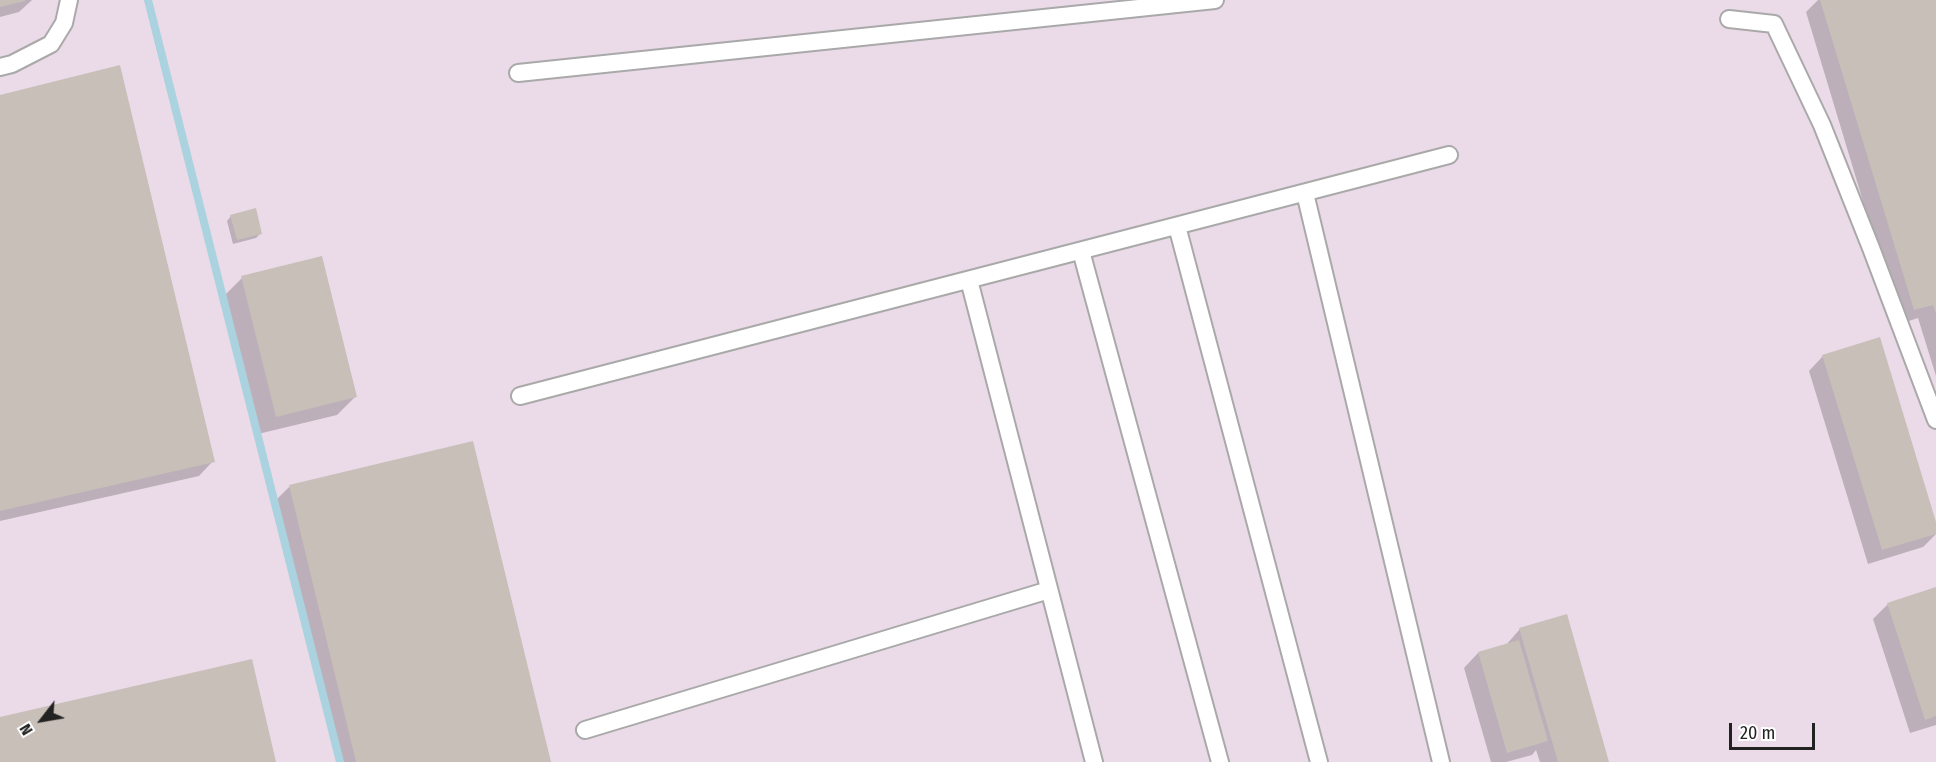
<!DOCTYPE html>
<style>
body{margin:0}
#map{position:relative;width:1936px;height:762px;overflow:hidden;background:#f2efe9;font-family:"Fira Sans Condensed",sans-serif}
canvas{display:block}
.north{position:absolute;left:12px;top:690px;width:60px;height:60px;-webkit-text-stroke:4px #fff;paint-order:stroke;rotate:239deg;font-size:16px;font-weight:700;line-height:24px;text-align:center;color:#222}
.north::after{content:'';display:block;margin:auto;width:21px;height:27px;background:#222;clip-path:polygon(50% 0,100% 100%,50% 72%,0 100%)}
.scale{position:absolute;left:1729px;top:723px;width:86px;height:27px;box-sizing:border-box;border:3px solid #222;border-top:0;padding-left:8px;font-size:18px;line-height:21px;white-space:nowrap;color:#222;-webkit-text-stroke:4px #fff;paint-order:stroke}
</style>
<div id="map">
<canvas width="1936" height="762"></canvas>
<div class="north">N</div>
<div class="scale">20 m</div>
</div>
<script>
const context = document.querySelector('canvas').getContext('2d');
context.lineJoin = 'round';
function fill(path, color) { context.fillStyle = color; context.fill(path, 'evenodd'); }
const toPath = rows => new Path2D(rows.map(r => 'M' + r).join(''));
function trace(path, color, width, dash) { context.strokeStyle = color; context.lineWidth = width; context.lineCap = dash ? 'butt' : 'round'; context.setLineDash(dash || []); context.stroke(path); }
const industrial = toPath([
 [0,0,1936,0,1936,762,0,762]
]);
const shadow = toPath([
 [0,0,32,0,19,12,0,17],
 [1818,0,1934,0,1936,6,1936,376,1918,318,1900,324,1806,12],
 [0,97,213,461,199,476,0,521],
 [231,216,260,234,256,238,233,244,227,221],
 [242,278,355,397,337,415,258,434,224,296],
 [1823,356,1936,527,1936,534,1923,547,1868,564,1809,371],
 [289,487,549,762,338,762,275,501],
 [1936,589,1936,725,1910,733,1873,619,1888,604],
 [1520,629,1608,762,1540,762,1536,750,1532,755,1506,762,1491,762,1464,668,1478,653,1506,645]
]);
const stream = toPath([
 [148,0,340,762]
]);
const building = toPath([
 [0,0,25,0,25,1,0,7],
 [1820,0,1936,0,1936,314,1933,305,1914,310],
 [120,65,215,462,0,511,0,95],
 [256,208,262,234,237,240,230,215],
 [322,256,357,397,276,417,241,276],
 [1880,337,1936,522,1936,534,1882,550,1822,355],
 [473,441,551,762,356,762,289,485],
 [1936,587,1936,716,1925,720,1887,603],
 [1567,614,1609,762,1558,762,1519,628],
 [1519,640,1548,741,1507,753,1478,652],
 [252,659,276,762,0,762,0,717]
]);
const lane = toPath([
 [1729,19,1774,24,1822,125,1871,248,1936,420],
 [0,67,12,64,51,44,64,23,69,0],
 [518,73,1215,0],
 [1305,193,1441,762],
 [1177,226,1319,762],
 [1081,251,1220,762],
 [969,280,1094,762],
 [520,396,1449,155],
 [585,730,1049,590]
]);
fill(industrial, '#ebdbe8');
fill(shadow, '#0003');
trace(stream, '#aad3df', 8);
fill(building, '#c7bfb8');
trace(lane, '#a9a9a9', 20);
trace(lane, '#fff', 16);
</script>
